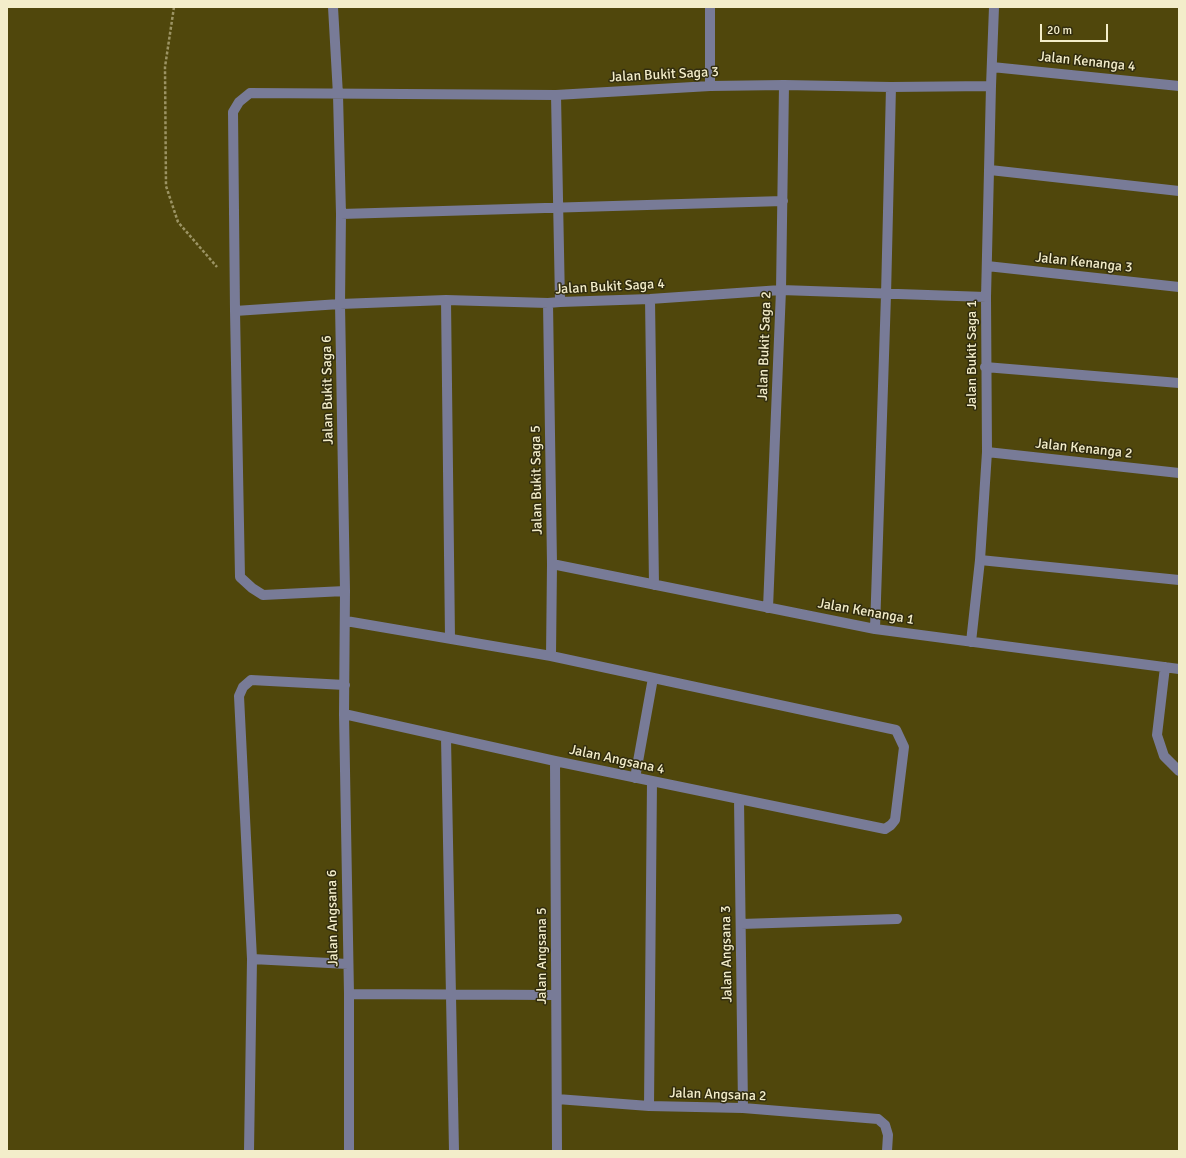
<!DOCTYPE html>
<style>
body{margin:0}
#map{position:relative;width:1186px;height:1158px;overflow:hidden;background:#50470c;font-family:Signika,sans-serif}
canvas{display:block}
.frame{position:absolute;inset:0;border:8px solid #f3edca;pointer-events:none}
.scale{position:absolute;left:1040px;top:24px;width:68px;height:18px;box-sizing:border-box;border:2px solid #f3edca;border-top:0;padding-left:5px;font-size:12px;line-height:14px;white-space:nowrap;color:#f3edca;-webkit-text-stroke:3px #322d0f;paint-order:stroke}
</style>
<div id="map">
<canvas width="1186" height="1158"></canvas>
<div class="frame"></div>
<div class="scale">20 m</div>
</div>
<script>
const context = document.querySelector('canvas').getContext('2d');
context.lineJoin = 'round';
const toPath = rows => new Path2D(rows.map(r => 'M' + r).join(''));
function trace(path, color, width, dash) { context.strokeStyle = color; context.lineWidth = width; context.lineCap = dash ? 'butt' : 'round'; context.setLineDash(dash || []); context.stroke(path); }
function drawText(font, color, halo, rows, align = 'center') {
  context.font = font + ' Signika,sans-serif'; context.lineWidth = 3; context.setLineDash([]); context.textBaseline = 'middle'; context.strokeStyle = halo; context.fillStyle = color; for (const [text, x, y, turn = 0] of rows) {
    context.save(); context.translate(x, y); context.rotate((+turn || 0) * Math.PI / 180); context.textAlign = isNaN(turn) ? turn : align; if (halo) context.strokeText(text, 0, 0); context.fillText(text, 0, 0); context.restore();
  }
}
const path = toPath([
 [174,7,165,67,166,186,178,222,217,267]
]);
const minor = toPath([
 [333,7,338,95,341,214,340,304,345,591,344,714,349,994,349,1151],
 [710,7,710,86],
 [992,67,1179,86],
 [556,95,560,302],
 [990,170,1179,191],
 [341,214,783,201],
 [987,266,1179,287],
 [650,299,654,585],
 [446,300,450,638],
 [548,303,552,564,551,656],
 [235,311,340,304,446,300,548,303,560,302,650,299,781,290,986,297],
 [985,367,1179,383],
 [987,452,1179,473],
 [980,560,1179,580],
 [552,564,875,629,1179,669],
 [345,591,263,595,252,588,240,577,235,311,233,112,239,102,250,93,556,95,710,86,784,85,891,87,991,86],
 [768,608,781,290,784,85],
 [875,629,886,295,891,87],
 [971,642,980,560,987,452,986,297,991,86,994,7],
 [1165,667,1157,735,1164,756,1179,771],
 [344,714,555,761,885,829,891,825,895,820,904,747,896,730,551,656,346,621],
 [446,738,454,1151],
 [555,761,557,1151],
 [635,778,653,678],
 [739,799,743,1108],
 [741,924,897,919],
 [252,959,348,964],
 [349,994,556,995],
 [557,1099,649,1106,743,1108,878,1119,885,1125,888,1135,887,1151],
 [649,1106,652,781],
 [249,1151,252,959,239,696,243,687,251,680,345,685]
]);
const streetNames = [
 ["Jalan Kenanga 4",1087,62,6],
 ["Jalan Bukit Saga 3",664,75,-3],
 ["Jalan Kenanga 3",1084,263,6],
 ["Jalan Bukit Saga 4",610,287,-3],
 ["Jalan Bukit Saga 2",765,346,-88],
 ["Jalan Bukit Saga 1",972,355,-90],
 ["Jalan Bukit Saga 6",328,390,-91],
 ["Jalan Kenanga 2",1084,449,6],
 ["Jalan Bukit Saga 5",537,480,-91],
 ["Jalan Kenanga 1",866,612,10],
 ["Jalan Angsana 4",617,760,12],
 ["Jalan Angsana 6",333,918,-91],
 ["Jalan Angsana 3",727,954,-91],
 ["Jalan Angsana 5",542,956,-90],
 ["Jalan Angsana 2",718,1095,2]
];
trace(path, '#9c9464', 2.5, [3, 2]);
trace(minor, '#787b97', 10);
drawText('14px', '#f3edca', '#322d0f', streetNames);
</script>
